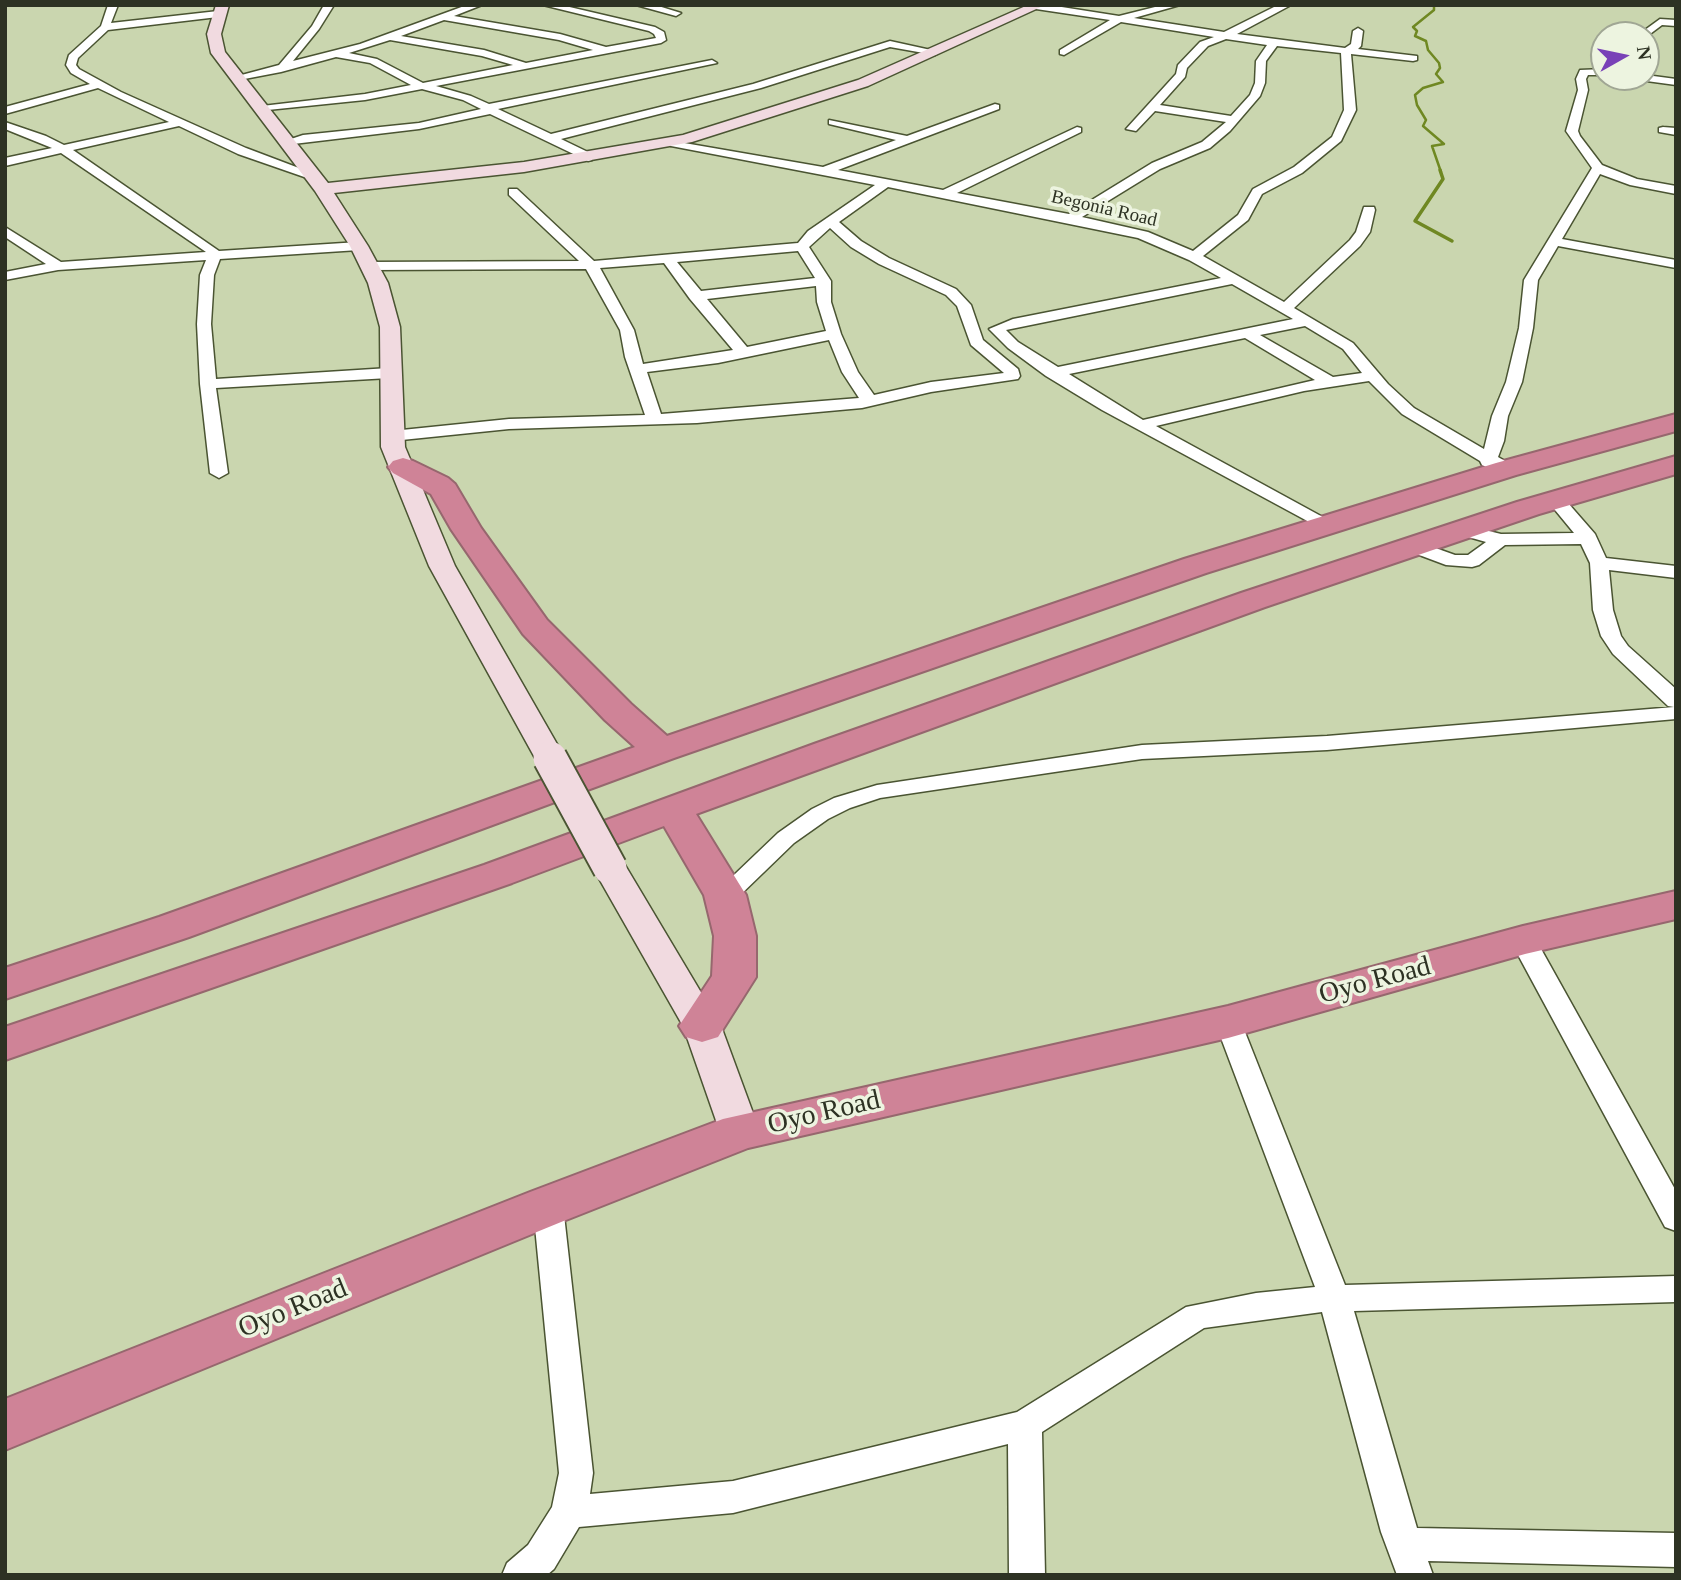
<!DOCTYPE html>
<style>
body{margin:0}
#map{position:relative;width:1681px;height:1580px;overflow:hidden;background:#cad6af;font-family:"Times New Roman",serif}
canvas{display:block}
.frame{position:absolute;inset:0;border:7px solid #2d3223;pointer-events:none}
.north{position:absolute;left:1590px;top:21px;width:70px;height:70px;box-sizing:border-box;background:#edf4e0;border:2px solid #a0a694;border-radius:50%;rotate:81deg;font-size:19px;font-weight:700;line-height:28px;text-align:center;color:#2d3223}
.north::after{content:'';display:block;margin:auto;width:24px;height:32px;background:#7941b7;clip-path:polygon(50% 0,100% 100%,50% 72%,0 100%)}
</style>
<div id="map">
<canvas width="1681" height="1580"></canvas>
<div class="frame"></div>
<div class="north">N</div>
</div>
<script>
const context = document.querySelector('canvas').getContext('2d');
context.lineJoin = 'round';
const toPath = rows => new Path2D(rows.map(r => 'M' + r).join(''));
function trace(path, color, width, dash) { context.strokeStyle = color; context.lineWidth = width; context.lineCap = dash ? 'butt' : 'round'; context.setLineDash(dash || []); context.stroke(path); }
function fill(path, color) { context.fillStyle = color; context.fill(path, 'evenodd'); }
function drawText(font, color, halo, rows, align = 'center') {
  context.font = font + ' "Times New Roman",serif'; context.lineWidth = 7; context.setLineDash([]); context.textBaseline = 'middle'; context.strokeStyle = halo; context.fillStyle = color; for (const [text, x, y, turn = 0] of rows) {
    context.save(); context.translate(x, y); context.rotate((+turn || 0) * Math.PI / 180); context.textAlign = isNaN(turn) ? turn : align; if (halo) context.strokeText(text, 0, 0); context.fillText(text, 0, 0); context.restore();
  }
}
const streamFar1 = toPath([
 [1434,5,1434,10,1413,27,1417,31,1415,36,1426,41,1428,50,1439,63,1440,68,1436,74,1443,82,1423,88,1415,95,1417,105,1426,120,1423,126,1444,144,1432,146,1441,172]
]);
const stream = toPath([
 [1440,170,1443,179,1415,221,1452,241]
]);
const street = toPath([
 [108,5,118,5,111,23,218,11,223,14,218,17,108,30,78,58,76,65,79,69,121,92,246,148,320,176,310,179,238,154,179,126,73,150,219,251,359,242,366,246,359,250,220,259,214,275,211,324,216,379,389,368,397,373,389,378,216,388,228,473,219,478,210,473,200,384,197,324,200,275,206,260,58,270,5,280,5,272,46,264,5,237,5,227,61,262,206,252,61,153,5,166,5,158,52,148,5,129,5,122,46,136,64,145,169,122,98,88,5,114,5,107,90,84,71,73,66,65,69,55,101,26,108,5],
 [324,5,334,5,319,29,293,61,360,44,467,5,482,5,454,16,560,34,606,47,656,38,654,34,649,31,543,5,561,5,655,27,664,32,666,40,661,43,436,86,471,96,489,104,712,60,717,63,498,109,551,134,753,84,890,41,940,52,935,55,890,47,761,88,561,139,592,154,592,160,588,161,490,114,419,129,285,145,285,141,303,135,419,123,481,109,463,100,422,89,365,100,258,111,258,107,262,106,365,94,411,85,370,63,336,57,281,72,234,81,234,77,279,65,312,26,324,5],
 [444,20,559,40,593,50,526,63,484,50,401,36,444,20],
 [390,40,482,56,513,65,423,83,377,59,349,53,390,40],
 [636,5,655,5,681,13,676,16,636,5],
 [1032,5,1049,5,1119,16,1163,5,1180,5,1134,18,1224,32,1278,5,1291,5,1237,34,1345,48,1351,44,1353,31,1358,28,1363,31,1361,46,1358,49,1417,56,1417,60,1413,61,1351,54,1356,110,1341,141,1302,173,1262,194,1248,220,1203,256,1284,302,1350,240,1356,232,1364,207,1374,207,1375,210,1370,232,1360,246,1294,308,1353,343,1388,384,1414,408,1484,449,1492,416,1506,382,1519,328,1524,280,1592,168,1566,131,1578,90,1576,79,1580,70,1604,69,1604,75,1588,75,1586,79,1588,90,1578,131,1580,136,1602,165,1637,179,1676,186,1676,194,1630,185,1600,174,1562,239,1676,260,1676,268,1558,246,1538,280,1533,328,1522,382,1508,416,1504,441,1498,457,1512,465,1515,469,1512,473,1500,473,1482,465,1480,461,1402,414,1369,381,1304,391,1156,426,1330,521,1333,525,1330,529,1324,530,1102,410,1046,376,1008,348,989,329,1013,319,1221,278,1189,260,1138,238,888,187,839,222,861,241,889,258,956,289,971,305,983,340,1018,369,1020,376,1018,379,931,392,862,408,697,423,509,429,392,441,384,436,392,431,509,419,645,415,625,357,620,330,586,269,370,270,363,266,370,262,579,261,509,195,509,189,517,189,594,261,798,243,808,231,875,185,671,146,665,142,667,140,823,167,896,140,829,124,829,120,907,136,995,104,999,105,999,109,838,170,943,190,1077,127,1081,128,1081,132,957,193,1069,214,1152,163,1202,142,1226,122,1155,111,1136,131,1126,129,1176,74,1178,65,1200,42,1214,37,1121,22,1064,55,1060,54,1060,50,1110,20,1036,9,1032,5],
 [1226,39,1267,45,1256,61,1255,83,1250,95,1231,116,1160,105,1185,77,1187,68,1208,46,1226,39],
 [1277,46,1341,53,1344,110,1332,137,1294,167,1253,189,1238,215,1193,251,1148,232,1082,217,1160,169,1210,148,1230,131,1260,96,1265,83,1266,61,1277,46],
 [830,228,851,247,879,264,946,295,957,306,971,345,1004,373,931,382,874,395,858,372,841,334,831,302,831,281,809,247,830,228],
 [798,251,815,278,701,291,677,262,798,251],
 [664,263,690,299,733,350,643,364,634,330,600,268,664,263],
 [1232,284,1293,319,1058,367,1018,342,1006,330,1232,284],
 [816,286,817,302,826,331,747,347,707,299,816,286],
 [1305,326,1343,349,1362,373,1333,377,1260,335,1305,326],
 [1245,338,1315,380,1143,420,1069,374,1245,338],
 [829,340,842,372,859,398,661,414,647,372,718,363,829,340],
 [1660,19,1676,20,1676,26,1662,25,1646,37,1646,35,1638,35,1660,19],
 [1646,75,1676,79,1676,85,1639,80,1634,77,1646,77,1646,75],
 [1663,127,1676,128,1676,135,1659,132,1659,128,1663,127],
 [1555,494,1561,495,1595,534,1606,558,1676,566,1676,578,1609,570,1613,610,1621,636,1628,646,1676,689,1676,719,1327,750,1142,759,880,798,850,808,828,819,794,843,734,901,725,903,716,901,713,895,778,833,812,809,834,798,877,785,1142,745,1327,736,1674,707,1668,706,1613,654,1601,636,1593,610,1590,563,1581,544,1505,545,1479,565,1472,567,1446,565,1406,550,1404,546,1413,540,1455,555,1468,555,1486,542,1458,534,1455,530,1458,526,1464,525,1501,534,1574,533,1546,499,1555,494],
 [1523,932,1532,934,1536,940,1676,1191,1676,1231,1665,1227,1510,940,1514,934,1523,932],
 [1228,1013,1237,1015,1241,1022,1345,1285,1676,1276,1676,1302,1354,1311,1417,1528,1676,1533,1676,1567,1428,1561,1433,1575,1397,1575,1381,1532,1322,1312,1204,1328,1042,1432,1045,1575,1009,1575,1008,1444,733,1513,579,1527,554,1569,547,1575,502,1575,507,1563,528,1545,552,1507,559,1473,533,1206,537,1198,548,1194,559,1198,563,1206,593,1473,590,1494,733,1481,1017,1412,1186,1307,1256,1293,1315,1287,1215,1022,1219,1015,1228,1013]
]);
const secondary = toPath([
 [216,5,229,5,221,34,225,52,328,183,524,162,683,135,858,80,1028,5,1045,5,868,86,692,142,524,172,334,193,368,246,388,283,400,327,405,447,455,566,565,758,561,765,550,767,539,765,535,758,429,566,381,447,380,327,368,283,350,246,315,191,211,53,207,34,216,5],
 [610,857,622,860,721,1026,760,1132,754,1143,740,1147,726,1143,720,1132,683,1026,593,868,598,860,610,857]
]);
const highway = toPath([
 [1676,414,1676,431,1516,475,1206,573,674,758,189,937,5,999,5,968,159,917,635,747,605,720,523,634,451,529,431,494,393,473,388,467,393,461,403,458,413,461,448,478,455,484,481,528,547,620,631,704,667,736,1184,559,1496,463,1676,414],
 [1676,456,1676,474,1539,514,1265,607,696,814,746,895,756,936,756,977,718,1037,702,1042,686,1037,679,1026,712,976,714,936,704,895,664,826,512,883,5,1060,5,1027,484,865,814,744,1241,593,1517,502,1676,456],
 [1676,891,1676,919,1525,954,1228,1038,748,1148,566,1220,5,1450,5,1399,530,1192,723,1119,1228,1006,1523,926,1676,891]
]);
const secondaryBridge = toPath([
 [550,758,610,868]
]);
const farStreetnames = [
 ["Begonia Road",1104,209,13]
];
const nearStreetnames = [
 ["Oyo Road",1375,981,-15],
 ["Oyo Road",824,1113,-13],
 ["Oyo Road",293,1309,-22]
];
trace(streamFar1, '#6f8822', 2.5);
trace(stream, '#6f8822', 3.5);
trace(street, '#4a5432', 3);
trace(secondary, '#4a5432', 3);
trace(highway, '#96676e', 4);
fill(street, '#fff');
fill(secondary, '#f1dae0');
fill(highway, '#cf8397');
trace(secondaryBridge, '#4a5432', 37, []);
trace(secondaryBridge, '#f1dae0', 33);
drawText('19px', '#2d3223', '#edf4e0', farStreetnames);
drawText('28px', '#2d3223', '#edf4e0', nearStreetnames);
</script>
